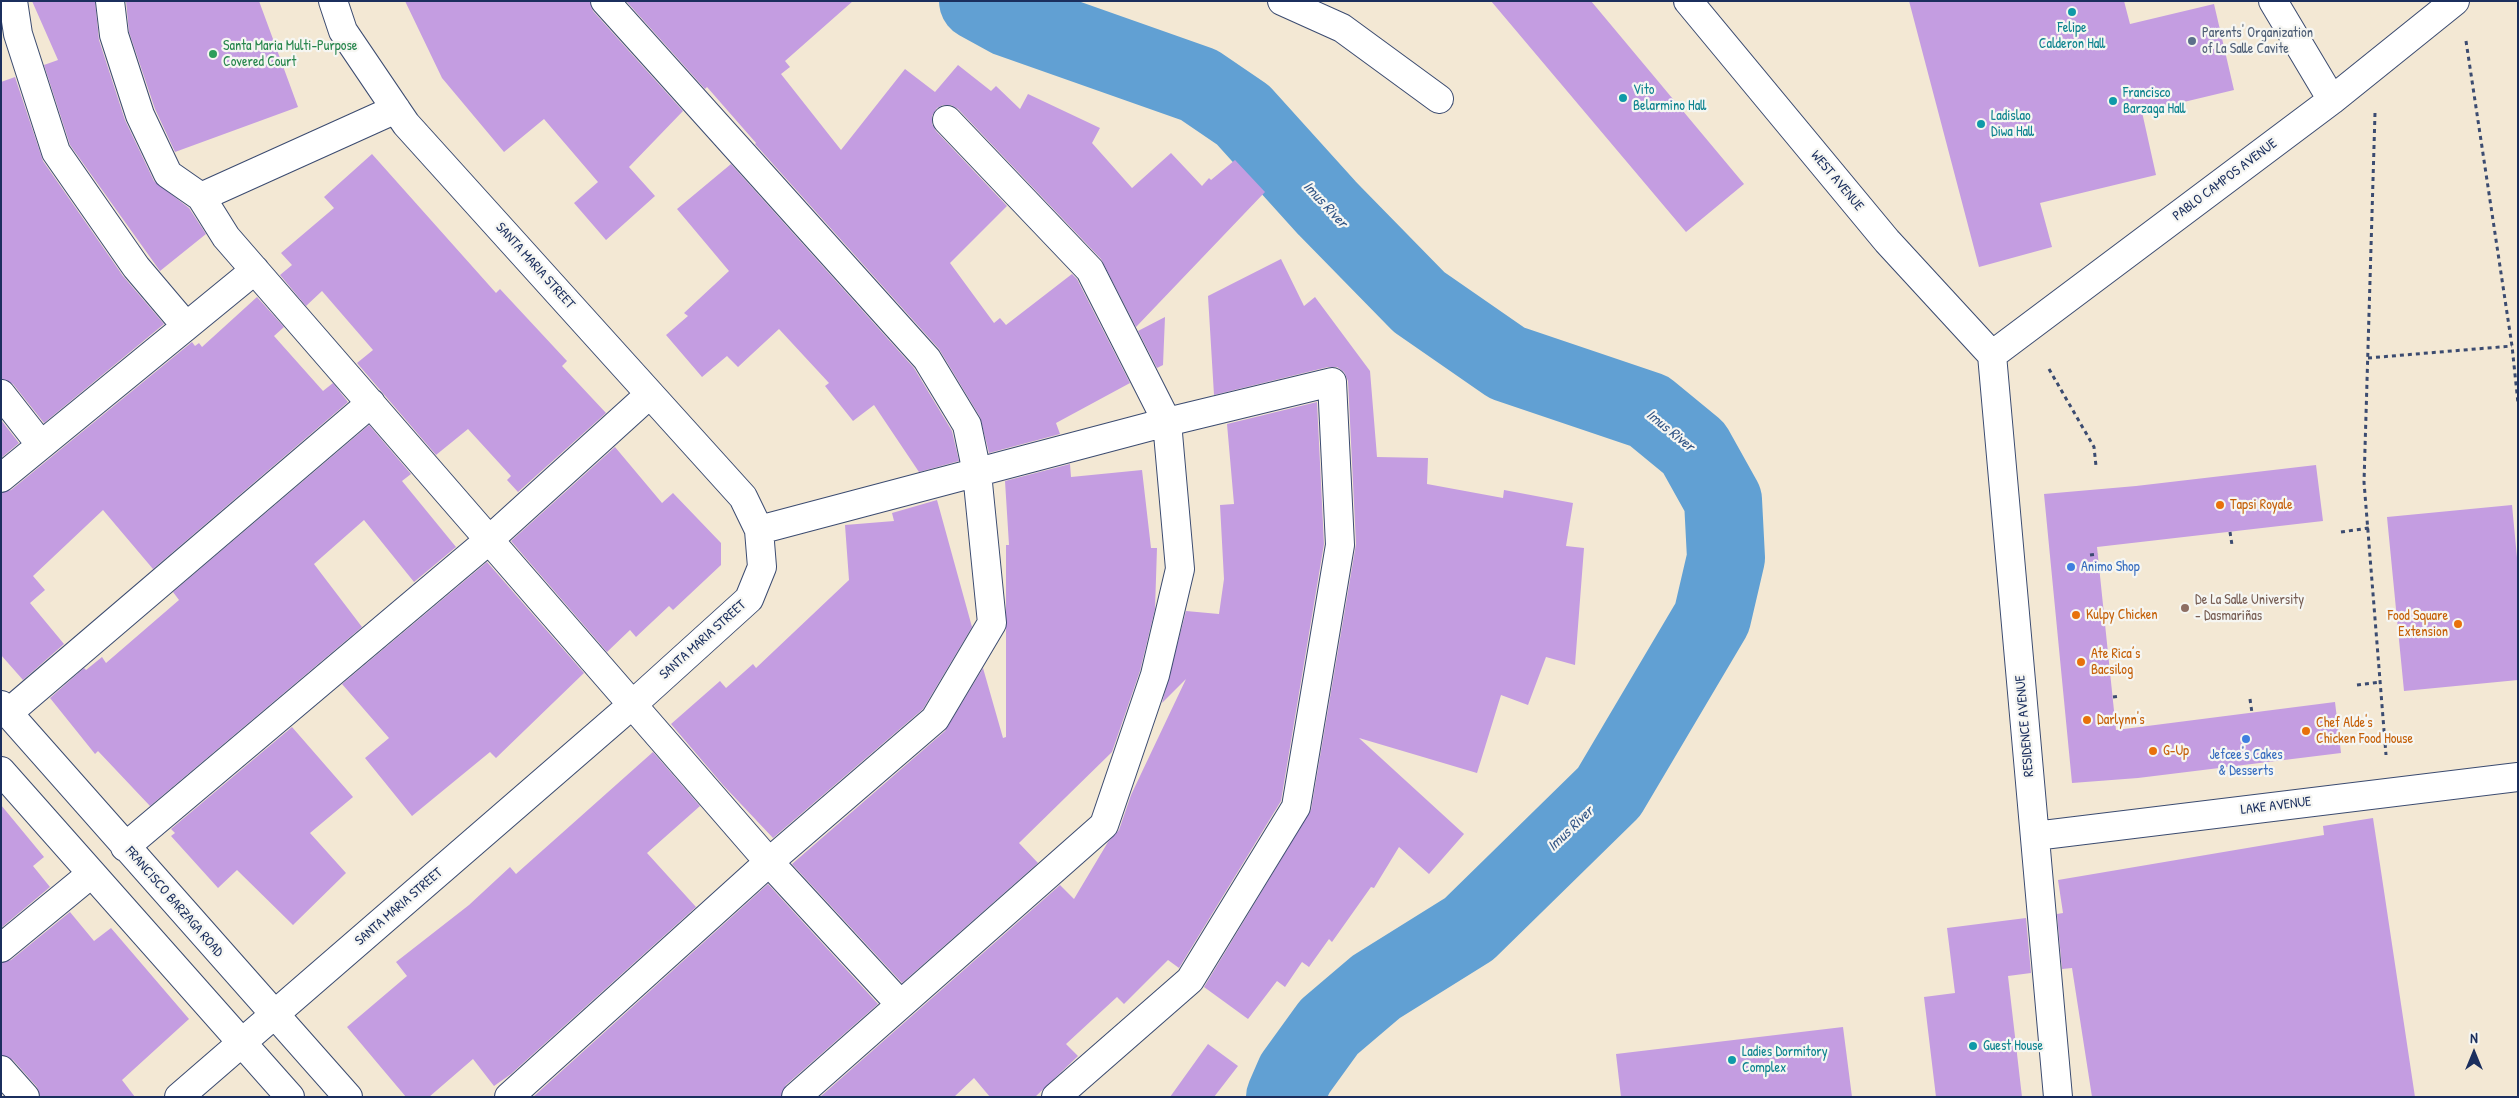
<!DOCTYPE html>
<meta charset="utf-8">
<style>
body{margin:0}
#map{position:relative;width:2519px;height:1098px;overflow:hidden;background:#f3e8d4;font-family:"Patrick Hand",sans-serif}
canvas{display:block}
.frame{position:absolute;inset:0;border:2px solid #1b2f5e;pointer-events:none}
.north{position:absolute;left:2449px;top:1028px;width:50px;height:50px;-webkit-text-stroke:4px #f6f6f2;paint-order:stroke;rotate:0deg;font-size:14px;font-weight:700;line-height:20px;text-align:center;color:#1b2f5e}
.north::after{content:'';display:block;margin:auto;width:18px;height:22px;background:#1b2f5e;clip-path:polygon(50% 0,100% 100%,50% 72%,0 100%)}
</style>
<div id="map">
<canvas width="2519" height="1098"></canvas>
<div class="frame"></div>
<div class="north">N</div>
</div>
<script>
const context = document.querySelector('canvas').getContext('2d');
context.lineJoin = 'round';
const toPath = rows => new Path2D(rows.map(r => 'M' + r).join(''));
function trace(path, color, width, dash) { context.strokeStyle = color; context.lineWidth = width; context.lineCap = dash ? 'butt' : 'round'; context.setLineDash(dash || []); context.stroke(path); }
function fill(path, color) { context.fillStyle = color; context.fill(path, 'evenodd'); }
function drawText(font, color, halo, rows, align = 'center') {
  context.font = font + ' "Patrick Hand",sans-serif'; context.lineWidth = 4.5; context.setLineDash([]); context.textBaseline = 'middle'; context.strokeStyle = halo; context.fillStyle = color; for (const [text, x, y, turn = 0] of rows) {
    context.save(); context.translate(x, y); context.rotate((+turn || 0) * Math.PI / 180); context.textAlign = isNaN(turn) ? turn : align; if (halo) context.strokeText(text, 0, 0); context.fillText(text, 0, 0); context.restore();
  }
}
const river = toPath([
 [978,1,1009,18,1199,85,1243,115,1327,208,1419,302,1507,363,1649,411,1694,448,1723,500,1726,558,1712,618,1609,792,1469,929,1376,987,1329,1027,1295,1074,1285,1097]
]);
const building = toPath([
 [32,1,95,1,99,40,125,120,154,181,189,208,206,234,160,271,70,145,44,65,58,60],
 [126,1,259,1,298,107,175,152,155,109,129,32],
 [405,1,590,1,593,11,683,111,629,167,655,196,606,240,574,203,598,182,544,119,504,152,442,78],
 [626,1,853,1,785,61,790,67,781,74,841,150,905,69,935,92,958,65,991,91,996,86,1020,109,1028,94,1100,128,1092,143,1132,188,1171,153,1202,186,1209,178,1211,180,1235,160,1265,192,1136,327,1101,259,958,109,951,105,943,105,937,108,932,116,932,124,936,131,1007,206,950,263,994,323,1000,318,1006,325,1072,274,1077,279,1130,383,1056,423,1060,434,989,453,980,417,939,349,755,144,756,143,707,87,705,89],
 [1491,1,1591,1,1744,184,1686,232],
 [1909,1,2124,1,2130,24,2214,4,2234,90,2142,112,2156,175,2040,203,2052,247,1979,267],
 [15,77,43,161,123,276,164,324,44,423,13,384,1,379,1,82],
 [372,154,496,293,500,289,567,361,562,366,606,413,518,492,507,480,511,476,468,429,436,455,357,363,373,350,322,291,306,306,280,275,292,265,281,253,334,208,324,197],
 [731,164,914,368,952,431,959,461,919,472,874,405,853,421,825,386,829,383,779,329,738,367,727,356,702,377,666,335,688,316,684,313,729,271,677,209],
 [1281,259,1304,306,1315,297,1370,371,1377,457,1428,458,1427,484,1503,498,1504,490,1573,503,1566,546,1584,548,1575,665,1546,657,1528,705,1501,695,1477,773,1359,738,1464,834,1429,874,1399,847,1374,888,1371,887,1332,942,1329,939,1309,967,1302,962,1285,987,1277,981,1248,1019,1204,987,1311,810,1356,544,1348,381,1344,372,1337,367,1328,367,1214,395,1208,296],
 [257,297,284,327,274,336,323,391,333,383,348,402,153,569,103,510,33,576,45,590,30,603,64,644,23,680,1,655,1,493,11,490,192,342,195,346,199,343,202,347],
 [1165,317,1163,365,1157,368,1138,331],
 [1317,402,1324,544,1281,801,1179,968,1168,960,1124,1004,1117,997,1066,1044,1078,1056,1035,1097,990,1097,974,1078,954,1097,820,1097,1060,885,1074,899,1108,842,1119,830,1131,795,1186,679,1162,703,1186,611,1219,614,1224,579,1220,505,1234,504,1227,424],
 [1,420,19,443,1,458],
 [369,425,411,474,402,481,456,547,414,582,364,520,314,564,362,627,150,806,98,751,95,754,50,698,84,668,86,670,102,657,106,663,179,600,173,592],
 [615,447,662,503,673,493,721,543,721,565,673,610,669,606,636,637,630,630,607,652,511,541],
 [1070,464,1071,477,1142,470,1151,548,1157,548,1155,609,1140,671,1112,752,1019,843,1038,863,902,983,792,864,945,731,983,668,1003,738,1006,737,1006,545,1009,545,1005,481],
 [2316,465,2323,521,2097,547,2116,730,2335,702,2341,753,2138,778,2072,783,2044,494,2136,486],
 [937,500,972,627,923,709,773,838,723,785,671,724,720,681,726,688,753,664,756,668,849,580,845,525,894,521,892,513],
 [2512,505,2518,568,2518,680,2404,691,2387,517],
 [487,562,584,673,496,758,490,752,412,816,365,758,389,738,342,684],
 [292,727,353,797,310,833,346,873,293,925,237,870,218,888,171,836,175,833,171,829],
 [653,752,700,806,647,853,696,907,511,1074,494,1086,473,1059,429,1097,406,1097,347,1027,407,976,396,962,469,905,510,867,516,874],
 [1,805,44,857,33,866,50,887,1,928],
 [2373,818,2415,1097,2092,1097,2072,968,2062,969,2057,914,2063,913,2058,880,2324,835,2323,826],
 [768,884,878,1004,786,1085,781,1097,533,1097],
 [70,912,94,941,111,928,189,1019,122,1080,135,1097,40,1097,37,1087,13,1060,1,1055,1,963,11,960],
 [2026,918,2031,973,2008,976,2022,1097,1936,1097,1924,997,1955,993,1947,928],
 [1843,1027,1852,1097,1621,1097,1616,1054],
 [1208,1044,1238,1066,1214,1097,1170,1097]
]);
const path = toPath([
 [2466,41,2512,346,2518,403],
 [2375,113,2364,482,2386,755],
 [2368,358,2512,346],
 [2049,369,2094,447,2096,466],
 [2230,532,2232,545],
 [2341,532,2369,528],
 [2090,555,2098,554],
 [2357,685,2380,682],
 [2113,697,2120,696],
 [2250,699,2252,713]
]);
const minor = toPath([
 [13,1,18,34,56,152,136,267,186,326],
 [110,1,114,35,140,115,168,174,201,197,226,237,769,862,900,1004],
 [1282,1,1342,28,1439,99],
 [1688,1,1887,241,1992,355],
 [2273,1,2332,100],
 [201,197,396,109],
 [1992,355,2058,1097],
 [1992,355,2332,100,2455,1],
 [1,394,41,445],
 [1,478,255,270],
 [759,530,1167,422,1332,382,1340,545,1296,807,1190,980,1056,1097],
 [1,705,348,1097],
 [8,713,371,403],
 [1,771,290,1097],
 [2035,836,2518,777],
 [125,847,489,540,650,394],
 [1,948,91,874],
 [1,1070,25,1097],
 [179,1097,633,704,749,599,762,567,759,530,743,497,406,124,343,31,333,1],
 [509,1097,769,862,935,719,992,623,977,473,967,425,927,359,605,1],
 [796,1097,1104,825,1155,675,1180,569,1167,422,1090,270,947,120]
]);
const markers = [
 [2072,12,5,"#0f9aa8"],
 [2192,41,5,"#5c6f8a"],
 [213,54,5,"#2e9e5b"],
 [1623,98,5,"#0f9aa8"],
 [2113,101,5,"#0f9aa8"],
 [1981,124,5,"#0f9aa8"],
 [2220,505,5,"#e8710a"],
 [2071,567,5,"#3f7fe0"],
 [2185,608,5,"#8d6e63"],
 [2076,615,5,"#e8710a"],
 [2458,624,5,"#e8710a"],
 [2081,662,5,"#e8710a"],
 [2087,720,5,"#e8710a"],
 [2306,731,5,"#e8710a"],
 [2246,739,5,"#3f7fe0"],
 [2153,751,5,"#e8710a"],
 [1973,1046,5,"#0f9aa8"],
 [1732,1060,5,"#0f9aa8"]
];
const cultureNames = [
 ["Felipe",2072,28,"center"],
 ["Calderon Hall",2072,44,"center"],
 ["Vito",1633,90],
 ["Belarmino Hall",1633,106],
 ["Francisco",2123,93],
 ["Barzaga Hall",2123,109],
 ["Ladislao",1991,116],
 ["Diwa Hall",1991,132],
 ["Guest House",1983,1046],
 ["Ladies Dormitory",1742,1052],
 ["Complex",1742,1068]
];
const serviceNames = [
 ["Parents' Organization",2202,33],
 ["of La Salle Cavite",2202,49]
];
const leisureNames = [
 ["Santa Maria Multi-Purpose",223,46],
 ["Covered Court",223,62]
];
const streetNames = [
 ["PABLO CAMPOS AVENUE",2225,180,-37],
 ["WEST AVENUE",1837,181,50],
 ["SANTA MARIA STREET",535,266,48],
 ["SANTA MARIA STREET",703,640,-42],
 ["RESIDENCE AVENUE",2025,726,-95],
 ["LAKE AVENUE",2276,806,-7],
 ["FRANCISCO BARZAGA ROAD",174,902,49],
 ["SANTA MARIA STREET",399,907,-41]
];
const foodNames = [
 ["Tapsi Royale",2230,505],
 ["Kulpy Chicken",2086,615],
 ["Food Square",2448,616,"right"],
 ["Extension",2448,632,"right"],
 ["Ate Rica’s",2091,654],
 ["Bacsilog",2091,670],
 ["Darlynn's",2097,720],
 ["Chef Alde's",2316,723],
 ["Chicken Food House",2316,739],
 ["G-Up",2163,751]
];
const shopNames = [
 ["Animo Shop",2081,567],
 ["Jefcee's Cakes",2246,755,"center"],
 ["& Desserts",2246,771,"center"]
];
const educationNames = [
 ["De La Salle University",2195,600],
 ["- Dasmariñas",2195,616]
];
const waterNames = [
 ["Imus River",1325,205,47],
 ["Imus River",1670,431,39],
 ["Imus River",1571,829,-44]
];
trace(river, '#61a0d3', 78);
fill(building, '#c49de1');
trace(minor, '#3b4b70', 30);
trace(path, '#3b4b70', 3, [4, 4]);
trace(minor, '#fff', 28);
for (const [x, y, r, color] of markers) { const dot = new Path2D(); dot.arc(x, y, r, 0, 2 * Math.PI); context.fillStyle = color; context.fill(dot); trace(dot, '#f6f6f2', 2); }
drawText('14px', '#0d838f', '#f6f6f2', cultureNames, 'left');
drawText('14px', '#4e5e75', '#f6f6f2', serviceNames, 'left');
drawText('14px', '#27864d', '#f6f6f2', leisureNames, 'left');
drawText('14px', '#1b2f5e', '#f6f6f2', streetNames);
drawText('14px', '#c56008', '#f6f6f2', foodNames, 'left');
drawText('14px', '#366cbe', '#f6f6f2', shopNames, 'left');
drawText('14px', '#785e54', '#f6f6f2', educationNames, 'left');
drawText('italic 15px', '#345787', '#f6f6f2', waterNames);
</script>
